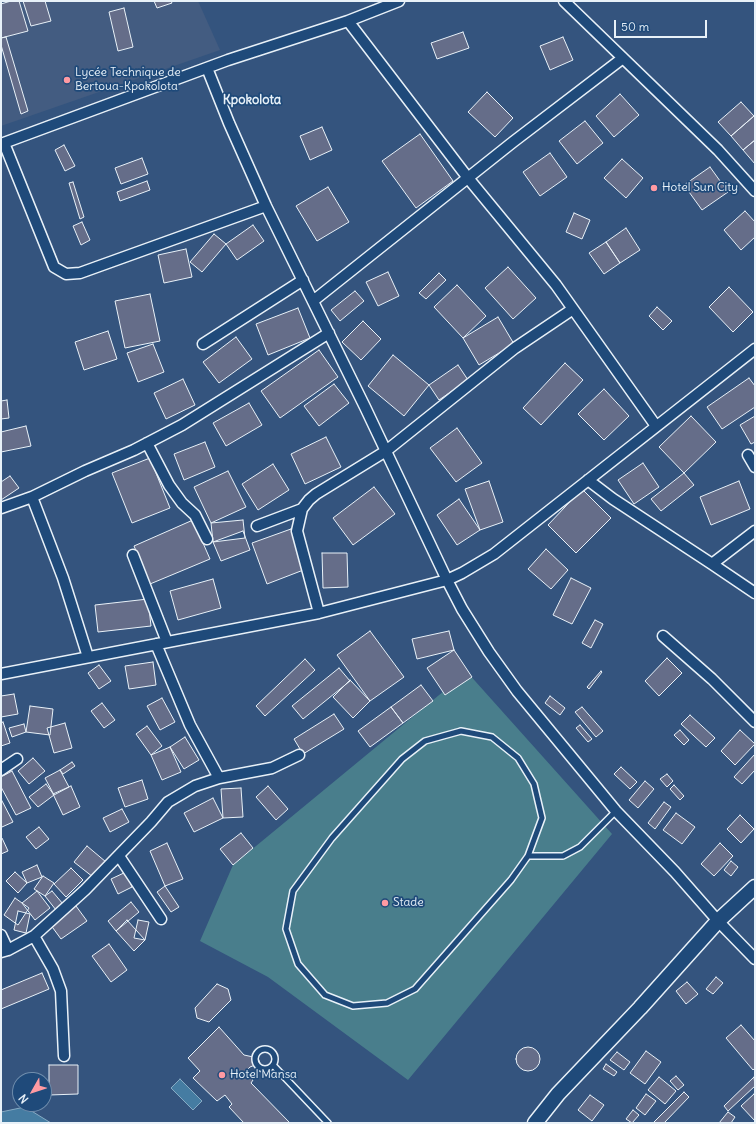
<!DOCTYPE html>
<meta charset="utf-8">
<style>
body{margin:0}
#map{position:relative;width:756px;height:1124px;overflow:hidden;background:#34547e;font-family:Delius,sans-serif}
canvas{display:block}
.frame{position:absolute;inset:0;border:2px solid #e8f1f8;pointer-events:none}
.north{position:absolute;left:12px;top:1072px;width:40px;height:40px;box-sizing:border-box;background:#1f4a7a;border:1px solid #6f8dac;border-radius:50%;rotate:231deg;font-size:11px;font-weight:700;line-height:16px;text-align:center;color:#e8f1f8}
.north::after{content:'';display:block;margin:auto;width:14px;height:18px;background:#ff9aa2;clip-path:polygon(50% 0,100% 100%,50% 72%,0 100%)}
.scale{position:absolute;left:614px;top:20px;width:93px;height:18px;box-sizing:border-box;border:2px solid #e8f1f8;border-top:0;padding-left:5px;font-size:12px;line-height:14px;white-space:nowrap;color:#e8f1f8;-webkit-text-stroke:3px #1f4a7a;paint-order:stroke}
</style>
<div id="map">
<canvas width="756" height="1124"></canvas>
<div class="frame"></div>
<div class="north">N</div>
<div class="scale">50 m</div>
</div>
<script>
const context = document.querySelector('canvas').getContext('2d');
context.lineJoin = 'round';
function fill(path, color) { context.fillStyle = color; context.fill(path, 'evenodd'); }
const toPath = rows => new Path2D(rows.map(r => 'M' + r).join(''));
function trace(path, color, width, dash) { context.strokeStyle = color; context.lineWidth = width; context.lineCap = dash ? 'butt' : 'round'; context.setLineDash(dash || []); context.stroke(path); }
function drawText(font, color, halo, rows, align = 'center') {
  context.font = font + ' Delius,sans-serif'; context.lineWidth = 3.5; context.setLineDash([]); context.textBaseline = 'middle'; context.strokeStyle = halo; context.fillStyle = color; for (const [text, x, y, turn = 0] of rows) {
    context.save(); context.translate(x, y); context.rotate((+turn || 0) * Math.PI / 180); context.textAlign = isNaN(turn) ? turn : align; if (halo) context.strokeText(text, 0, 0); context.fillText(text, 0, 0); context.restore();
  }
}
const built = toPath([
 [1,1,198,1,220,50,1,126]
]);
const green = toPath([
 [467,672,612,834,408,1080,268,977,200,941,233,865]
]);
const water = toPath([
 [180,1079,202,1101,193,1110,171,1088,180,1079],
 [25,1107,51,1123,1,1123,1,1112,25,1107]
]);
const building = toPath([
 [11,1,19,1,28,31,1,38,1,4,11,1],
 [23,1,45,1,51,21,31,26,23,1],
 [154,1,171,1,172,3,157,8,154,1],
 [124,8,133,47,118,51,109,12,124,8],
 [463,32,469,48,437,59,431,43,463,32],
 [6,37,28,111,21,114,1,45,1,38,6,37],
 [563,37,573,60,550,70,540,46,563,37],
 [487,92,513,118,495,137,468,112,487,92],
 [620,94,639,115,614,137,596,116,620,94],
 [741,102,754,116,731,136,718,122,741,102],
 [754,116,755,118,755,140,743,150,731,136,754,116],
 [585,121,603,143,577,164,559,141,585,121],
 [322,127,332,150,310,160,300,136,322,127],
 [420,134,453,181,416,208,382,161,420,134],
 [755,140,755,164,743,150,755,140],
 [64,145,75,166,65,171,55,150,64,145],
 [550,153,567,177,540,196,523,172,550,153],
 [142,158,148,174,121,184,115,168,142,158],
 [622,159,643,178,626,198,604,178,622,159],
 [710,167,728,192,702,210,684,185,710,167],
 [147,181,150,190,120,201,117,192,147,181],
 [73,182,84,217,80,219,69,183,73,182],
 [328,187,349,222,317,241,296,206,328,187],
 [745,211,755,222,755,237,741,250,724,230,745,211],
 [574,213,590,220,582,239,566,232,574,213],
 [82,222,90,240,81,245,73,226,82,222],
 [253,225,264,241,237,260,226,244,253,225],
 [626,228,640,250,620,263,606,242,626,228],
 [214,234,226,244,202,272,190,262,214,234],
 [606,242,620,263,604,274,589,253,606,242],
 [186,249,192,277,164,283,158,255,186,249],
 [508,267,536,298,513,319,485,288,508,267],
 [388,272,399,296,378,306,366,282,388,272],
 [439,273,446,280,426,299,419,293,439,273],
 [457,285,486,316,463,338,434,307,457,285],
 [729,287,753,312,733,332,709,307,729,287],
 [355,291,364,301,340,321,331,310,355,291],
 [150,294,160,341,125,348,115,301,150,294],
 [657,307,672,321,663,330,649,316,657,307],
 [298,308,310,338,268,355,256,324,298,308],
 [498,317,514,344,479,365,463,338,498,317],
 [363,321,381,339,361,360,342,342,363,321],
 [108,331,117,359,84,370,75,342,108,331],
 [236,337,252,359,219,383,203,362,236,337],
 [153,344,164,372,138,382,127,353,153,344],
 [319,350,338,377,280,418,261,391,319,350],
 [393,355,429,385,404,416,368,386,393,355],
 [565,363,583,380,541,425,523,408,565,363],
 [458,365,468,380,439,400,429,385,458,365],
 [749,378,755,386,755,407,722,429,707,407,749,378],
 [183,379,195,405,166,419,154,393,183,379],
 [334,384,349,403,319,426,304,406,334,384],
 [604,389,629,416,604,440,578,414,604,389],
 [7,400,9,418,1,419,1,401,7,400],
 [249,403,262,425,226,446,213,423,249,403],
 [691,416,716,442,684,473,659,447,691,416],
 [755,416,755,442,751,444,740,425,755,416],
 [26,426,31,446,1,452,1,432,26,426],
 [457,428,482,463,456,482,430,448,457,428],
 [326,437,341,467,305,484,291,454,326,437],
 [205,442,215,467,184,480,174,454,205,442],
 [150,458,170,508,132,523,112,473,150,458],
 [643,463,659,487,634,504,618,480,643,463],
 [273,464,289,490,258,510,242,484,273,464],
 [228,471,246,507,211,523,194,487,228,471],
 [684,473,694,485,661,511,651,499,684,473],
 [10,476,19,488,1,500,1,482,10,476],
 [489,481,503,522,480,530,465,489,489,481],
 [739,481,750,509,711,525,700,497,739,481],
 [374,487,395,514,353,545,333,518,374,487],
 [582,489,611,518,576,553,548,525,582,489],
 [459,499,480,530,457,545,437,515,459,499],
 [193,520,210,559,150,584,134,546,193,520],
 [243,520,245,538,213,542,211,523,243,520],
 [291,529,306,569,267,584,252,543,291,529],
 [243,531,250,550,221,561,213,542,243,531],
 [546,549,568,570,551,589,528,569,546,549],
 [322,553,347,553,348,587,323,588,322,553],
 [571,578,591,588,572,624,553,615,571,578],
 [213,579,221,608,178,620,170,591,213,579],
 [148,599,151,626,98,632,95,605,148,599],
 [595,620,603,624,591,648,582,643,595,620],
 [370,631,404,677,370,701,337,655,370,631],
 [449,631,454,650,417,659,412,639,449,631],
 [454,650,472,677,445,695,427,668,454,650],
 [667,658,682,673,659,696,645,681,667,658],
 [305,659,315,670,265,716,256,706,305,659],
 [153,662,156,685,129,689,125,666,153,662],
 [99,665,111,681,99,689,88,673,99,665],
 [339,668,350,681,303,719,292,706,339,668],
 [601,671,602,672,589,689,587,687,601,671],
 [350,680,370,701,353,718,333,697,350,680],
 [421,685,433,701,403,723,391,707,421,685],
 [14,694,18,714,1,717,1,696,14,694],
 [550,696,565,708,560,715,545,703,550,696],
 [162,698,175,722,160,730,147,706,162,698],
 [102,703,115,720,104,728,91,711,102,703],
 [30,706,53,709,50,735,26,732,30,706],
 [391,707,403,723,370,747,358,731,391,707],
 [582,707,603,731,596,737,575,712,582,707],
 [334,714,344,729,303,754,294,739,334,714],
 [690,715,715,738,706,747,681,724,690,715],
 [3,722,10,743,1,746,1,723,3,722],
 [65,723,72,748,54,753,47,728,65,723],
 [24,724,26,732,12,737,9,728,24,724],
 [580,725,592,739,588,742,576,728,580,725],
 [147,726,162,746,151,755,136,734,147,726],
 [680,730,689,740,684,745,674,735,680,730],
 [740,730,755,744,735,765,721,751,740,730],
 [185,737,199,760,184,769,170,747,185,737],
 [170,747,181,772,162,780,151,755,170,747],
 [755,754,755,770,742,784,734,777,755,754],
 [33,758,45,771,29,784,18,771,33,758],
 [72,762,75,766,63,774,60,770,72,762],
 [621,767,637,782,630,789,614,774,621,767],
 [60,770,69,787,54,795,45,778,60,770],
 [12,771,31,808,16,815,1,787,1,777,12,771],
 [667,774,673,781,667,787,660,779,667,774],
 [142,780,148,799,125,807,118,788,142,780],
 [645,781,654,789,638,808,629,800,645,781],
 [46,784,54,795,38,807,29,797,46,784],
 [674,785,684,796,680,800,670,789,674,785],
 [71,786,80,807,63,815,53,794,71,786],
 [268,786,288,809,276,820,256,797,268,786],
 [241,788,243,817,223,818,221,789,241,788],
 [213,798,223,818,194,832,184,813,213,798],
 [1,799,13,822,2,827,1,825,1,799],
 [664,802,671,807,655,829,648,823,664,802],
 [122,809,129,822,110,832,103,818,122,809],
 [676,813,695,827,682,844,663,830,676,813],
 [740,815,754,829,741,843,727,829,740,815],
 [39,827,49,839,36,849,26,837,39,827],
 [241,833,253,848,233,865,220,849,241,833],
 [1,838,2,838,8,851,1,854,1,838],
 [167,843,183,879,165,886,150,851,167,843],
 [720,843,733,856,714,876,701,864,720,843],
 [87,846,106,862,93,877,74,862,87,846],
 [731,861,738,867,731,876,724,870,731,861],
 [37,865,42,877,27,883,22,872,37,865],
 [71,868,83,880,66,897,54,884,71,868],
 [15,872,27,883,18,893,6,881,15,872],
 [126,872,132,887,118,894,111,879,126,872],
 [43,876,54,883,45,896,34,889,43,876],
 [165,886,179,907,171,912,157,892,165,886],
 [37,891,50,908,35,920,22,903,37,891],
 [52,891,63,904,56,910,45,896,52,891],
 [15,898,29,908,18,925,4,915,15,898],
 [131,902,139,912,116,931,108,921,131,902],
 [76,906,87,921,61,939,50,924,76,906],
 [18,911,30,914,26,933,14,930,18,911],
 [127,920,145,940,134,951,116,931,127,920],
 [138,920,149,922,145,940,134,938,138,920],
 [109,944,127,970,111,982,92,956,109,944],
 [42,973,49,989,1,1009,1,990,42,973],
 [716,977,723,983,713,994,706,989,716,977],
 [687,982,698,994,686,1004,676,991,687,982],
 [217,984,228,989,231,1000,209,1022,197,1018,195,1008,217,984],
 [741,1025,755,1041,755,1068,753,1070,726,1038,741,1025],
 [219,1027,244,1055,258,1058,260,1063,250,1067,245,1072,253,1080,251,1083,290,1123,244,1123,229,1107,232,1104,225,1095,217,1101,193,1078,200,1071,188,1058,219,1027],
 '516 1059a12 12 0 1 1 24 0a12 12 0 1 1-24 0Z',
 [646,1051,661,1062,645,1084,630,1073,646,1051],
 [617,1052,630,1062,624,1070,610,1060,617,1052],
 [606,1064,617,1072,614,1076,603,1069,606,1064],
 [49,1065,78,1065,78,1094,49,1095,49,1065],
 [676,1076,684,1085,678,1090,670,1081,676,1076],
 [659,1077,676,1091,665,1104,648,1090,659,1077],
 [754,1077,755,1086,728,1111,724,1106,754,1077],
 [684,1092,689,1097,664,1123,656,1123,654,1122,684,1092],
 [646,1094,656,1101,645,1115,636,1108,646,1094],
 [754,1094,755,1095,755,1121,741,1106,754,1094],
 [590,1095,604,1105,592,1121,578,1110,590,1095],
 [633,1110,639,1115,632,1123,626,1119,633,1110],
 [728,1112,735,1117,731,1123,719,1123,728,1112]
]);
const service = toPath([
 [461,731,492,737,518,758,534,784,542,818,528,856,511,880,415,989,387,1003,353,1006,325,995,298,964,286,929,293,891,332,838,402,759,425,741,461,731],
 [528,856,563,856,580,847,616,811],
 '255 1059a10 10 0 1 1 20 0a10 10 0 1 1-20 0Z',
 [273,1065,328,1123]
]);
const minor = toPath([
 [564,1,718,150,755,191],
 [348,21,468,178,556,285,656,426],
 [207,68,229,123,266,206,365,407,447,580,462,609,489,652,517,691,616,811,675,872,718,921,755,959],
 [4,143,54,267,66,274,80,273,266,206],
 [1,144,228,60,348,21,399,1],
 [313,301,513,142,623,58],
 [203,344,303,280],
 [147,443,169,485,182,503,195,515,207,539],
 [748,455,755,467],
 [588,480,613,499,712,564,755,593],
 [32,497,63,578,88,657],
 [1,508,32,497,85,471,134,450,182,425,329,333],
 [257,526,302,509],
 [133,555,167,642],
 [712,564,755,531],
 [319,613,297,531,302,509,309,500,316,494,386,451,515,348,573,309],
 [663,636,712,679,755,722],
 [156,644,190,725,219,778],
 [1,674,319,613,447,580,462,573,494,554,755,349],
 [1,770,17,759],
 [119,856,161,919],
 [1,935,8,950],
 [34,936,53,969,61,991,64,1056],
 [1,952,8,950,34,936,85,890,151,822,168,802,195,786,219,778,272,768,299,755]
]);
const secondary = toPath([
 [535,1123,558,1094,640,1008,718,921,755,887]
]);
const markers = [
 [67,80,4,"#ff9aa2"],
 [654,188,4,"#ff9aa2"],
 [385,903,4,"#ff9aa2"],
 [222,1075,4,"#ff9aa2"]
];
const poiNames = [
 ["Lycée Technique de",75,73],
 ["Bertoua-Kpokolota",75,87],
 ["Hotel Sun City",662,188],
 ["Stade",393,903],
 ["Hotel Mansa",230,1075]
];
const neighbourhoodNames = [
 ["Kpokolota",252,100]
];
fill(built, '#435c81');
fill(green, '#497e8c');
fill(water, '#457ca2');
trace(water, '#86abc4', 1);
fill(building, '#656d89');
trace(building, '#e8f1f8', 1);
trace(service, '#e8f1f8', 8);
trace(minor, '#e8f1f8', 13);
trace(secondary, '#e8f1f8', 17);
trace(service, '#1f4a7a', 5);
trace(minor, '#1f4a7a', 10);
trace(secondary, '#1f4a7a', 14);
for (const [x, y, r, color] of markers) { const dot = new Path2D(); dot.arc(x, y, r, 0, 2 * Math.PI); context.fillStyle = color; context.fill(dot); trace(dot, '#1f4a7a', 1.5); }
drawText('12px', '#e8f1f8', '#1f4a7a', poiNames, 'left');
drawText('bold 13px', '#e8f1f8', '#1f4a7a', neighbourhoodNames);
</script>
